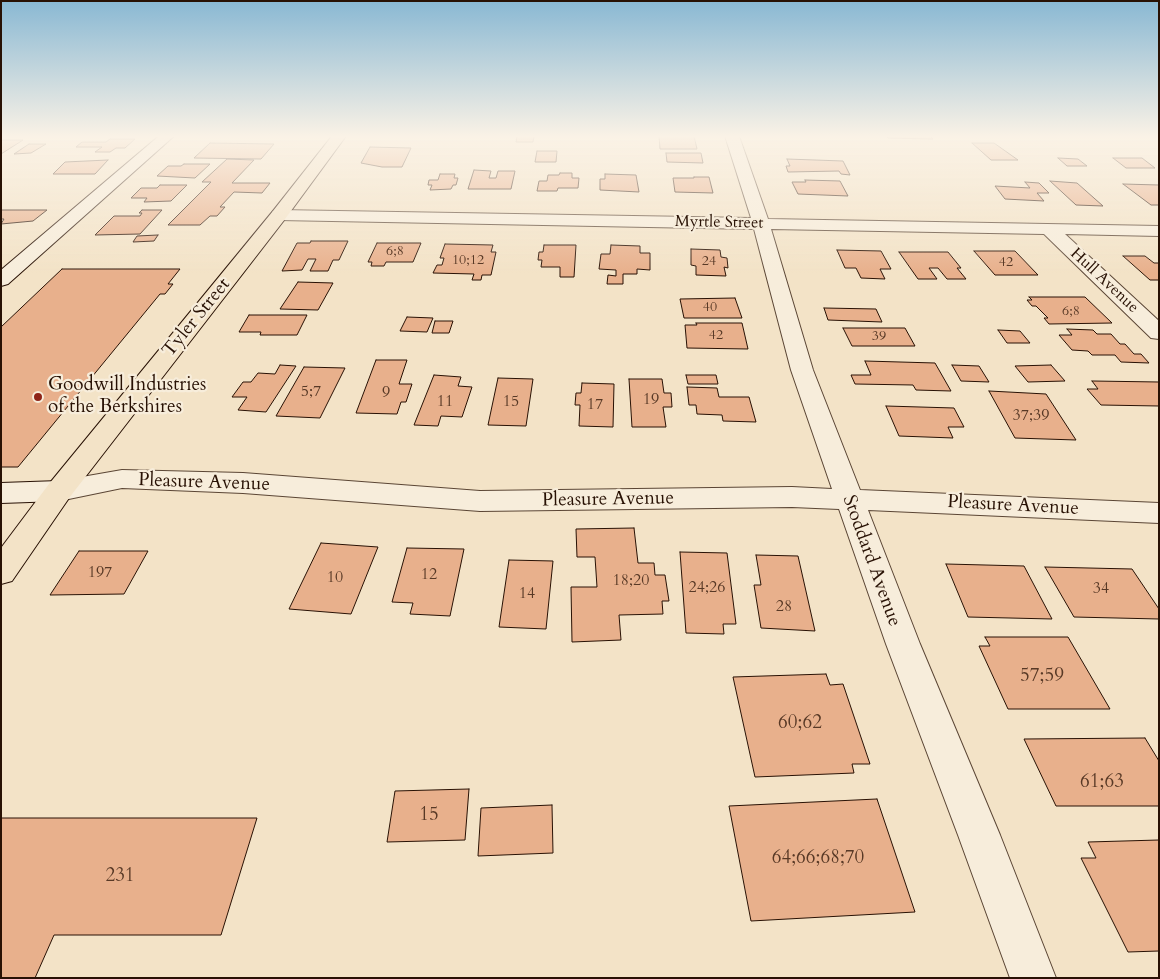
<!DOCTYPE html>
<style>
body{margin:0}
#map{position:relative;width:1160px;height:979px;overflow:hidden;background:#f3e3c7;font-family:Cardo,serif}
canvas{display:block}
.frame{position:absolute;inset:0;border:2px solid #281104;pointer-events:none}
</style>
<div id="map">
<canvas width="1160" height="979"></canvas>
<div class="frame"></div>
</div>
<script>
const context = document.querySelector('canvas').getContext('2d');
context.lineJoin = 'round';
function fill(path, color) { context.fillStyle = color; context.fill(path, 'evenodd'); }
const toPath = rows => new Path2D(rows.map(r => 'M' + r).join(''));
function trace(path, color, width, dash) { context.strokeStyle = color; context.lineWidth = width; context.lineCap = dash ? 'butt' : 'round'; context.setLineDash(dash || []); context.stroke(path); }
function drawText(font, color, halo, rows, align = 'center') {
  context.font = font + ' Cardo,serif'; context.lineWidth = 4.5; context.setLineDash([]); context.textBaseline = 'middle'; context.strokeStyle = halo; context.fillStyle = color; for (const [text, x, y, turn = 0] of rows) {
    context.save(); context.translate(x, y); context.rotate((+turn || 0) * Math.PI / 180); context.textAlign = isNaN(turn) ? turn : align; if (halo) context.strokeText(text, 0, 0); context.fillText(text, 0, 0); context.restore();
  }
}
const building = toPath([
 [517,136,534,136,533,142,516,142,517,136],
 [659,136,694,136,697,149,660,149,659,136],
 [886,136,930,136,933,139,888,138,886,136],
 [110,139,135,139,125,148,116,148,110,152,95,152,102,147,76,147,82,142,106,142,110,139],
 [1,140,23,140,1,154,1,140],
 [210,143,274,144,261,159,194,158,210,143],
 [972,143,994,143,1018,160,991,160,972,143],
 [29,144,46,144,31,153,14,154,29,144],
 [370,147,411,148,402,167,382,167,361,163,370,147],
 [537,151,557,151,556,162,535,162,537,151],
 [666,153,701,153,703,163,667,162,666,153],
 [1058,158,1078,159,1087,166,1067,166,1058,158],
 [1113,158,1142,158,1155,168,1126,168,1113,158],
 [227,159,254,160,232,183,270,183,262,193,234,192,220,207,225,207,217,216,210,216,200,225,168,225,211,182,202,182,227,159],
 [787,159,843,161,850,175,841,174,839,171,788,172,786,166,790,166,787,159],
 [108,160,95,174,53,174,65,162,108,160],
 [184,164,210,164,195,178,157,176,168,166,181,166,184,164],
 [474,170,491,171,489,178,496,178,498,171,515,171,511,189,468,189,474,170],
 [560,173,572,173,572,178,579,178,578,188,558,188,557,191,537,191,539,181,547,181,548,175,559,175,560,173],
 [440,174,455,174,454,178,458,178,456,185,453,185,451,189,430,190,432,185,428,185,429,180,438,180,440,174],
 [605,174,636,175,639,192,600,190,600,179,605,179,605,174],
 [694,177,709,177,713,193,675,192,673,178,694,178,694,177],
 [805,180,840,181,848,196,798,194,792,182,806,182,805,180],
 [1050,181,1077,183,1103,206,1076,205,1050,181],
 [1025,182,1039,183,1049,193,1037,193,1044,201,1005,199,995,186,1030,188,1025,182],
 [1123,184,1159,185,1159,205,1151,205,1123,184],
 [160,185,187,185,171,201,144,202,147,198,131,198,141,188,157,188,160,185],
 [1,210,47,210,33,221,1,224,4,219,1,219,1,210],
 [142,210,162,210,140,234,95,235,114,216,140,216,142,213,139,213,142,210],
 [158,235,154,241,133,242,137,236,158,235],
 [311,241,348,241,339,260,333,260,328,271,310,271,316,259,308,259,302,270,282,271,297,243,310,243,311,241],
 [377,243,421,243,413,262,386,262,384,266,371,266,372,262,368,262,377,243],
 [445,244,493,245,491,252,496,252,491,275,482,275,481,280,472,280,474,274,433,273,437,265,442,265,444,258,440,258,445,244],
 [544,245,576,245,574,277,560,277,560,267,541,267,542,260,538,260,539,252,543,252,544,245],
 [611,245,640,246,640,253,650,253,650,270,637,269,637,274,623,274,623,284,607,284,608,275,616,276,616,270,599,269,601,254,610,254,611,245],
 [691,249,720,250,721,257,727,258,728,268,724,267,726,276,696,275,696,266,691,265,691,249],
 [837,250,881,251,891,269,880,269,885,279,861,278,856,268,845,268,837,250],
 [974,251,1015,251,1038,275,995,275,974,251],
 [899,252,948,252,961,268,957,268,966,279,947,279,938,268,929,268,937,279,918,279,899,252],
 [1123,256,1145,256,1154,263,1159,263,1159,280,1150,280,1123,256],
 [62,269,180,269,168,284,173,284,165,294,160,294,18,467,1,467,1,327,62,269],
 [298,282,333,283,318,310,280,309,298,282],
 [1029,297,1085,297,1112,323,1049,324,1044,318,1048,318,1036,306,1032,306,1027,300,1032,300,1029,297],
 [735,298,742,318,684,318,680,299,735,298],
 [824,308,876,309,882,322,828,320,824,308],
 [249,315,307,315,297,335,260,335,261,332,239,332,249,315],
 [407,317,433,318,427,332,400,331,407,317],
 [435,321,453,321,449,333,432,333,435,321],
 [696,323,742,323,748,349,687,348,685,325,697,325,696,323],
 [843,328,905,328,915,346,852,346,843,328],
 [1067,329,1093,330,1097,334,1111,334,1120,344,1125,344,1134,354,1141,354,1149,363,1121,362,1115,355,1092,355,1088,351,1072,350,1059,335,1072,335,1067,329],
 [998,330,1020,331,1030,343,1007,343,998,330],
 [376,360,407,360,399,384,412,384,406,402,401,402,397,414,356,413,376,360],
 [865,361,935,363,951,391,916,390,913,385,855,384,851,375,871,375,865,361],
 [280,365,296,366,266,412,238,410,247,397,232,397,243,382,251,382,258,373,275,374,280,365],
 [952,365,979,366,989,382,961,381,952,365],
 [1051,365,1065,381,1028,382,1015,366,1051,365],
 [304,367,345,368,320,418,276,416,304,367],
 [434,375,461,377,458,386,472,387,462,417,441,416,438,426,414,425,434,375],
 [686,375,716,375,718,384,688,384,686,375],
 [498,378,533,379,526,426,488,425,498,378],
 [629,379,662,379,664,393,671,393,672,407,663,407,666,427,632,427,629,379],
 [1092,381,1159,382,1159,406,1101,405,1087,389,1098,389,1092,381],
 [582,383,614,384,613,427,579,426,580,405,575,405,576,393,581,393,582,383],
 [687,387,717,388,719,397,749,397,756,422,723,421,722,415,697,414,696,405,689,405,687,387],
 [989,391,1046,394,1076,440,1015,438,989,391],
 [886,406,954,408,964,427,948,427,953,438,899,436,886,406],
 [634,528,638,563,654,563,655,575,665,575,669,601,662,601,663,614,619,615,621,640,572,642,571,587,597,587,595,557,577,557,576,529,634,528],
 [321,543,378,547,351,614,289,609,321,543],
 [407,548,464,549,450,616,410,614,413,603,392,602,407,548],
 [79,551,148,551,124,594,50,595,79,551],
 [680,552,727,553,736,624,723,624,724,634,686,633,680,552],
 [756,555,798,556,815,631,761,628,754,585,761,585,756,555],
 [509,560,553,561,546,629,499,627,509,560],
 [946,564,1024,566,1052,619,968,617,946,564],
 [1045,567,1132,569,1159,609,1159,619,1074,617,1045,567],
 [985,637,1068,637,1110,709,1008,709,979,646,990,646,985,637],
 [826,674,830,685,843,684,870,764,852,764,854,773,755,777,733,677,826,674],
 [1145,738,1159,761,1159,806,1056,806,1024,739,1145,738],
 [469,789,465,840,387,842,395,791,469,789],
 [877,799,915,912,751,921,729,806,877,799],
 [552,805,553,853,478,856,481,808,552,805],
 [1,818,257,818,221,935,54,935,35,978,1,978,1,818],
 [1159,840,1159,951,1128,952,1081,858,1096,858,1088,842,1159,840]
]);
const street = toPath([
 [725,136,739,136,768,219,1159,226,1159,236,1065,234,1159,321,1159,339,1151,338,1044,234,771,229,813,370,860,490,1159,503,1159,523,868,510,920,644,1000,835,1056,978,1010,978,958,835,886,644,839,509,792,507,480,511,243,493,122,488,59,501,49,498,45,491,49,484,59,481,122,470,243,473,480,491,792,487,832,489,791,370,754,229,279,220,273,219,271,215,273,211,279,210,751,218,725,136]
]);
const secondary = toPath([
 [159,136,174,136,8,284,1,286,1,270,159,136],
 [59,481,69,484,73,491,69,498,59,501,1,503,1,483,59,481]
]);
const primary = toPath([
 [332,136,346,136,285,219,69,498,12,581,1,584,1,548,49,484,273,211,332,136]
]);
const markers = [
 [38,397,5,"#8f2418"]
];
const farNumbernames = [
 ["6;8",395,252],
 ["10;12",468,261],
 ["24",709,262],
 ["42",1006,263],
 ["40",710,308],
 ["6;8",1071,312],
 ["42",716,336],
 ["39",879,337]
];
const farStreetnames = [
 ["Myrtle Street",719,223,1],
 ["Hull Avenue",1104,281,43]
];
const numberNames = [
 ["5;7",311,392],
 ["9",386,393],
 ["19",651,400],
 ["11",445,402],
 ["15",511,402],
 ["17",595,405],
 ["37;39",1031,416],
 ["197",100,573],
 ["12",429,575],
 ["10",335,578],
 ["18;20",631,581],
 ["24;26",707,588],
 ["34",1101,589],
 ["14",527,594],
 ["28",784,607]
];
const streetNames = [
 ["Tyler Street",197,318,-51],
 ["Pleasure Avenue",204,483,2],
 ["Pleasure Avenue",608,500,-1],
 ["Pleasure Avenue",1013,506,3],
 ["Stoddard Avenue",871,561,70]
];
const poiNames = [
 ["Goodwill Industries",48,386],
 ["of the Berkshires",48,408]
];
const nearNumbernames = [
 ["57;59",1042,677],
 ["60;62",800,724],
 ["61;63",1102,783],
 ["15",429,816],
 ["64;66;68;70",818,859],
 ["231",120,877]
];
fill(building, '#e8b08c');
trace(building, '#281104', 1);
trace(street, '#5b4635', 2);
trace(secondary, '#281104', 2);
trace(primary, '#281104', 2);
fill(street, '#f7eddb');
fill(secondary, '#f7eddb');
fill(primary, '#f3e3c7');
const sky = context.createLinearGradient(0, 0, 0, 273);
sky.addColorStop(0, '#89b8d3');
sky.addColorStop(0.5, '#faf2e6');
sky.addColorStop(1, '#faf2e600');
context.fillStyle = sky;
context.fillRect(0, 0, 1160, 273);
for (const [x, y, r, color] of markers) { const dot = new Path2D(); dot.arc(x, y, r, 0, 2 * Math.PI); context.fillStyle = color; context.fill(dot); trace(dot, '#f7eddb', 2); }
drawText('14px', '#583926', null, farNumbernames);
drawText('16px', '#281104', '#f7eddb', farStreetnames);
drawText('16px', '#583926', null, numberNames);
drawText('19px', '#281104', '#f7eddb', streetNames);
drawText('19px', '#281104', '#f7eddb', poiNames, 'left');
drawText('19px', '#583926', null, nearNumbernames);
</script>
